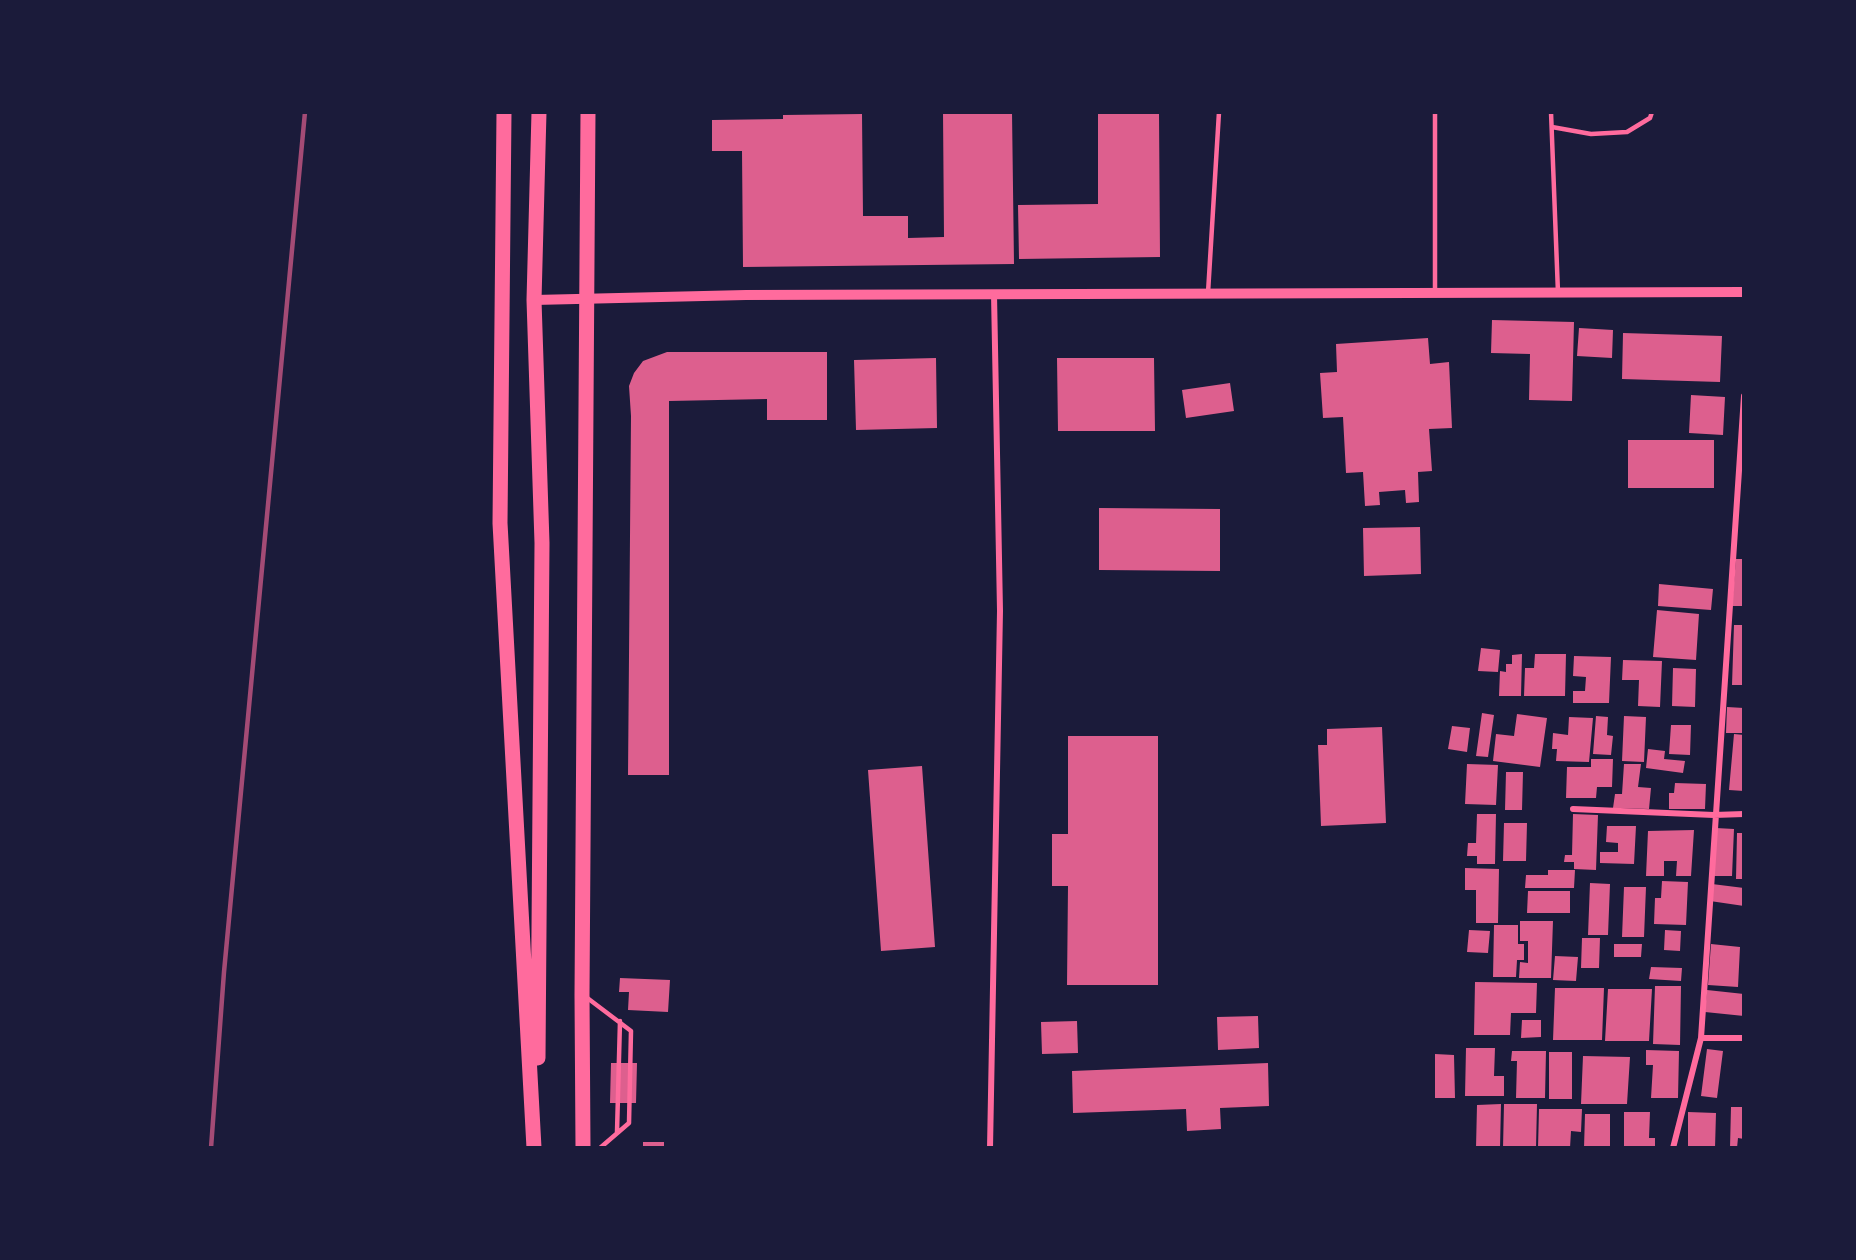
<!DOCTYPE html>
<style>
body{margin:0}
#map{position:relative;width:1856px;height:1260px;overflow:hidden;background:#1b1b3a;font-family:"Sofia Sans Condensed",sans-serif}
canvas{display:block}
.frame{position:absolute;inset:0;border:114px solid #1b1b3a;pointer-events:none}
</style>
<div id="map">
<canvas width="1856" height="1260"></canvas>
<div class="frame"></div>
</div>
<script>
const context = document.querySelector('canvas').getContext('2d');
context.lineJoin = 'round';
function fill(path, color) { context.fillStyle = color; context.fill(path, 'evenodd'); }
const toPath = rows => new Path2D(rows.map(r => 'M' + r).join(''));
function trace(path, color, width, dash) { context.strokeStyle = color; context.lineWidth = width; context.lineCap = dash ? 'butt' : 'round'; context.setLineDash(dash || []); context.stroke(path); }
const building = toPath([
 [943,112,1012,112,1014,264,743,267,742,151,712,151,712,120,783,119,783,115,862,114,863,216,908,216,908,238,944,237],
 [1098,112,1159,112,1160,257,1019,259,1018,205,1098,204],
 [1492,320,1574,322,1572,401,1529,400,1530,354,1491,353],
 [1579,328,1613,330,1612,358,1577,356],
 [1623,333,1722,336,1720,382,1622,379],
 [1428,338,1430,364,1449,362,1452,428,1429,429,1432,471,1418,472,1419,502,1406,503,1405,490,1379,492,1380,505,1365,506,1363,472,1346,473,1343,417,1323,418,1320,373,1337,372,1336,344],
 [667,352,827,352,827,420,767,420,767,399,669,401,669,775,628,775,631,416,629,386,634,373,643,361],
 [936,358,937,428,856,430,854,360],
 [1057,358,1154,358,1155,431,1058,431],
 [1230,383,1234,411,1186,418,1182,390],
 [1691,395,1725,397,1723,435,1689,433],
 [1628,440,1714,440,1714,488,1628,488],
 [1099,508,1220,509,1220,571,1099,570],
 [1420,527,1421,574,1364,576,1363,528],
 [1736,559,1744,559,1744,606,1732,606],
 [1659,584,1713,589,1711,610,1658,606],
 [1657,610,1699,614,1696,660,1653,657],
 [1734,625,1744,625,1744,685,1732,685],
 [1481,648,1500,650,1498,672,1478,671],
 [1522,654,1521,696,1499,696,1500,671,1506,672,1506,664,1512,664,1512,655],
 [1535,654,1566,654,1565,696,1524,696,1525,668,1534,668],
 [1574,656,1611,657,1609,703,1573,703,1573,691,1585,691,1586,677,1573,676],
 [1623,660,1662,661,1660,707,1638,706,1639,680,1622,680],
 [1673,668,1696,669,1695,707,1672,706],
 [1727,707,1744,708,1744,733,1726,733],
 [1482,713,1494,715,1488,757,1476,756],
 [1517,714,1547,718,1540,767,1493,761,1496,734,1514,736],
 [1596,716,1608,717,1607,735,1613,736,1611,755,1593,754],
 [1624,716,1646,717,1644,762,1622,761],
 [1569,717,1593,718,1589,762,1556,761,1557,749,1552,749,1553,733,1568,735],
 [1671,725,1691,725,1690,755,1669,754],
 [1452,726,1470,728,1467,752,1448,749],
 [1382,727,1386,823,1321,826,1318,745,1327,745,1327,729],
 [1734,734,1744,735,1744,791,1729,790],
 [1068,736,1158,736,1158,985,1067,985,1068,886,1052,886,1052,834,1068,834],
 [1648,749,1665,751,1664,759,1685,761,1683,773,1646,768],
 [1591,759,1613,759,1612,787,1597,787,1596,798,1566,798,1567,767,1591,767],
 [1467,764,1498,765,1496,805,1465,804],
 [1624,764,1641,764,1638,787,1651,788,1649,809,1613,808,1615,794,1622,794],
 [922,766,935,947,881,951,868,770],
 [1506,772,1523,772,1522,810,1505,810],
 [1675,783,1706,784,1705,809,1669,809,1669,793,1674,793],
 [1477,814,1496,814,1495,864,1477,864,1477,856,1467,856,1468,843,1476,843],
 [1573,814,1598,815,1596,870,1574,869,1574,862,1564,862,1565,855,1572,855],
 [1504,823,1527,823,1526,861,1503,861],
 [1607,826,1636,826,1634,864,1600,863,1600,852,1618,852,1618,843,1606,842],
 [1716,828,1734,829,1732,876,1714,876],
 [1694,830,1691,876,1676,876,1677,861,1664,861,1664,876,1646,876,1648,831],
 [1737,833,1744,833,1744,879,1736,879],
 [1465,868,1499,869,1498,923,1476,923,1476,890,1465,890],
 [1548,870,1575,870,1574,888,1525,888,1526,875,1548,875],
 [1662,881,1688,882,1686,925,1654,924,1655,898,1661,898],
 [1590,883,1610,884,1608,935,1588,935],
 [1712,884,1744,888,1744,906,1710,901],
 [1624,887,1646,887,1644,937,1622,937],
 [1528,891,1570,891,1570,913,1527,913],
 [1520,921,1553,921,1551,978,1519,978,1520,962,1528,963,1528,941,1520,941],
 [1494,925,1518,925,1518,944,1524,944,1524,960,1517,960,1516,977,1493,977],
 [1469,930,1490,931,1488,953,1467,952],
 [1665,930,1681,931,1680,951,1664,950],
 [1582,938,1600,938,1599,968,1581,968],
 [1614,944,1642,944,1641,957,1614,957],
 [1711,944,1740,947,1738,987,1708,985],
 [1555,956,1578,957,1576,981,1553,980],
 [1651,967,1682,968,1681,981,1649,979],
 [620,978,670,980,668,1012,628,1010,629,992,619,992],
 [1475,982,1537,983,1536,1013,1511,1013,1510,1035,1474,1035],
 [1655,986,1681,986,1680,1045,1653,1044],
 [1555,988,1604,988,1602,1040,1553,1040],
 [1608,989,1652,989,1649,1041,1605,1041],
 [1707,990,1744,994,1744,1016,1705,1012],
 [1258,1016,1259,1048,1218,1050,1217,1017],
 [1522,1020,1541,1020,1541,1037,1521,1038],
 [1077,1021,1078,1053,1042,1054,1041,1022],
 [1466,1048,1495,1048,1494,1076,1504,1076,1504,1096,1465,1096],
 [1707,1049,1723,1051,1717,1098,1701,1096],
 [1646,1050,1679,1051,1678,1098,1651,1098,1653,1065,1646,1065],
 [1512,1051,1546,1051,1545,1098,1516,1098,1517,1061,1511,1061],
 [1549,1052,1572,1052,1572,1099,1549,1099],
 [1435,1054,1454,1055,1455,1098,1435,1098],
 [1583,1056,1630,1057,1627,1104,1581,1104],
 [611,1063,637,1063,636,1103,610,1103],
 [1268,1063,1269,1106,1220,1108,1221,1129,1187,1131,1186,1109,1073,1113,1072,1071],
 [1501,1104,1500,1148,1476,1148,1477,1105],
 [1504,1104,1537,1104,1536,1148,1503,1148],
 [1731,1107,1742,1107,1742,1116,1744,1116,1744,1139,1738,1138,1737,1148,1730,1148],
 [1539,1109,1582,1109,1581,1132,1571,1131,1570,1148,1538,1148],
 [1624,1112,1650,1112,1649,1138,1655,1138,1655,1148,1624,1148],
 [1688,1112,1716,1113,1715,1148,1688,1148],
 [1585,1114,1610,1114,1610,1148,1584,1148],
 [643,1142,664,1142,664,1148,643,1148]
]);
const service = toPath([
 [1435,112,1435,293],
 [1551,112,1558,293],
 [1552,127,1591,134,1627,132,1650,118,1652,112],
 [1208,293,1219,112],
 [586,997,631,1031,629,1123,600,1148],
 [617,1132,620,1021]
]);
const minor = toPath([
 [1573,809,1714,815,1744,814],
 [1701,1038,1744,1038],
 [990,1148,1000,611,994,294],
 [1673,1148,1701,1038,1744,396]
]);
const tertiary = toPath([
 [534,300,746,295,1744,292]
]);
const primary = toPath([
 [504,112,500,523,534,1148],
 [538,1058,542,543,534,300,539,112],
 [583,1148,582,994,588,112]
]);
const rail = toPath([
 [211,1148,224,972,305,112]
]);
fill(building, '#dd5f8e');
trace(service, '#ff6b9d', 4.5);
trace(minor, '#ff6b9d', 6);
trace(tertiary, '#ff6b9d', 10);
trace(primary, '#ff6b9d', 15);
trace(rail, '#a44b75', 4.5);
</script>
